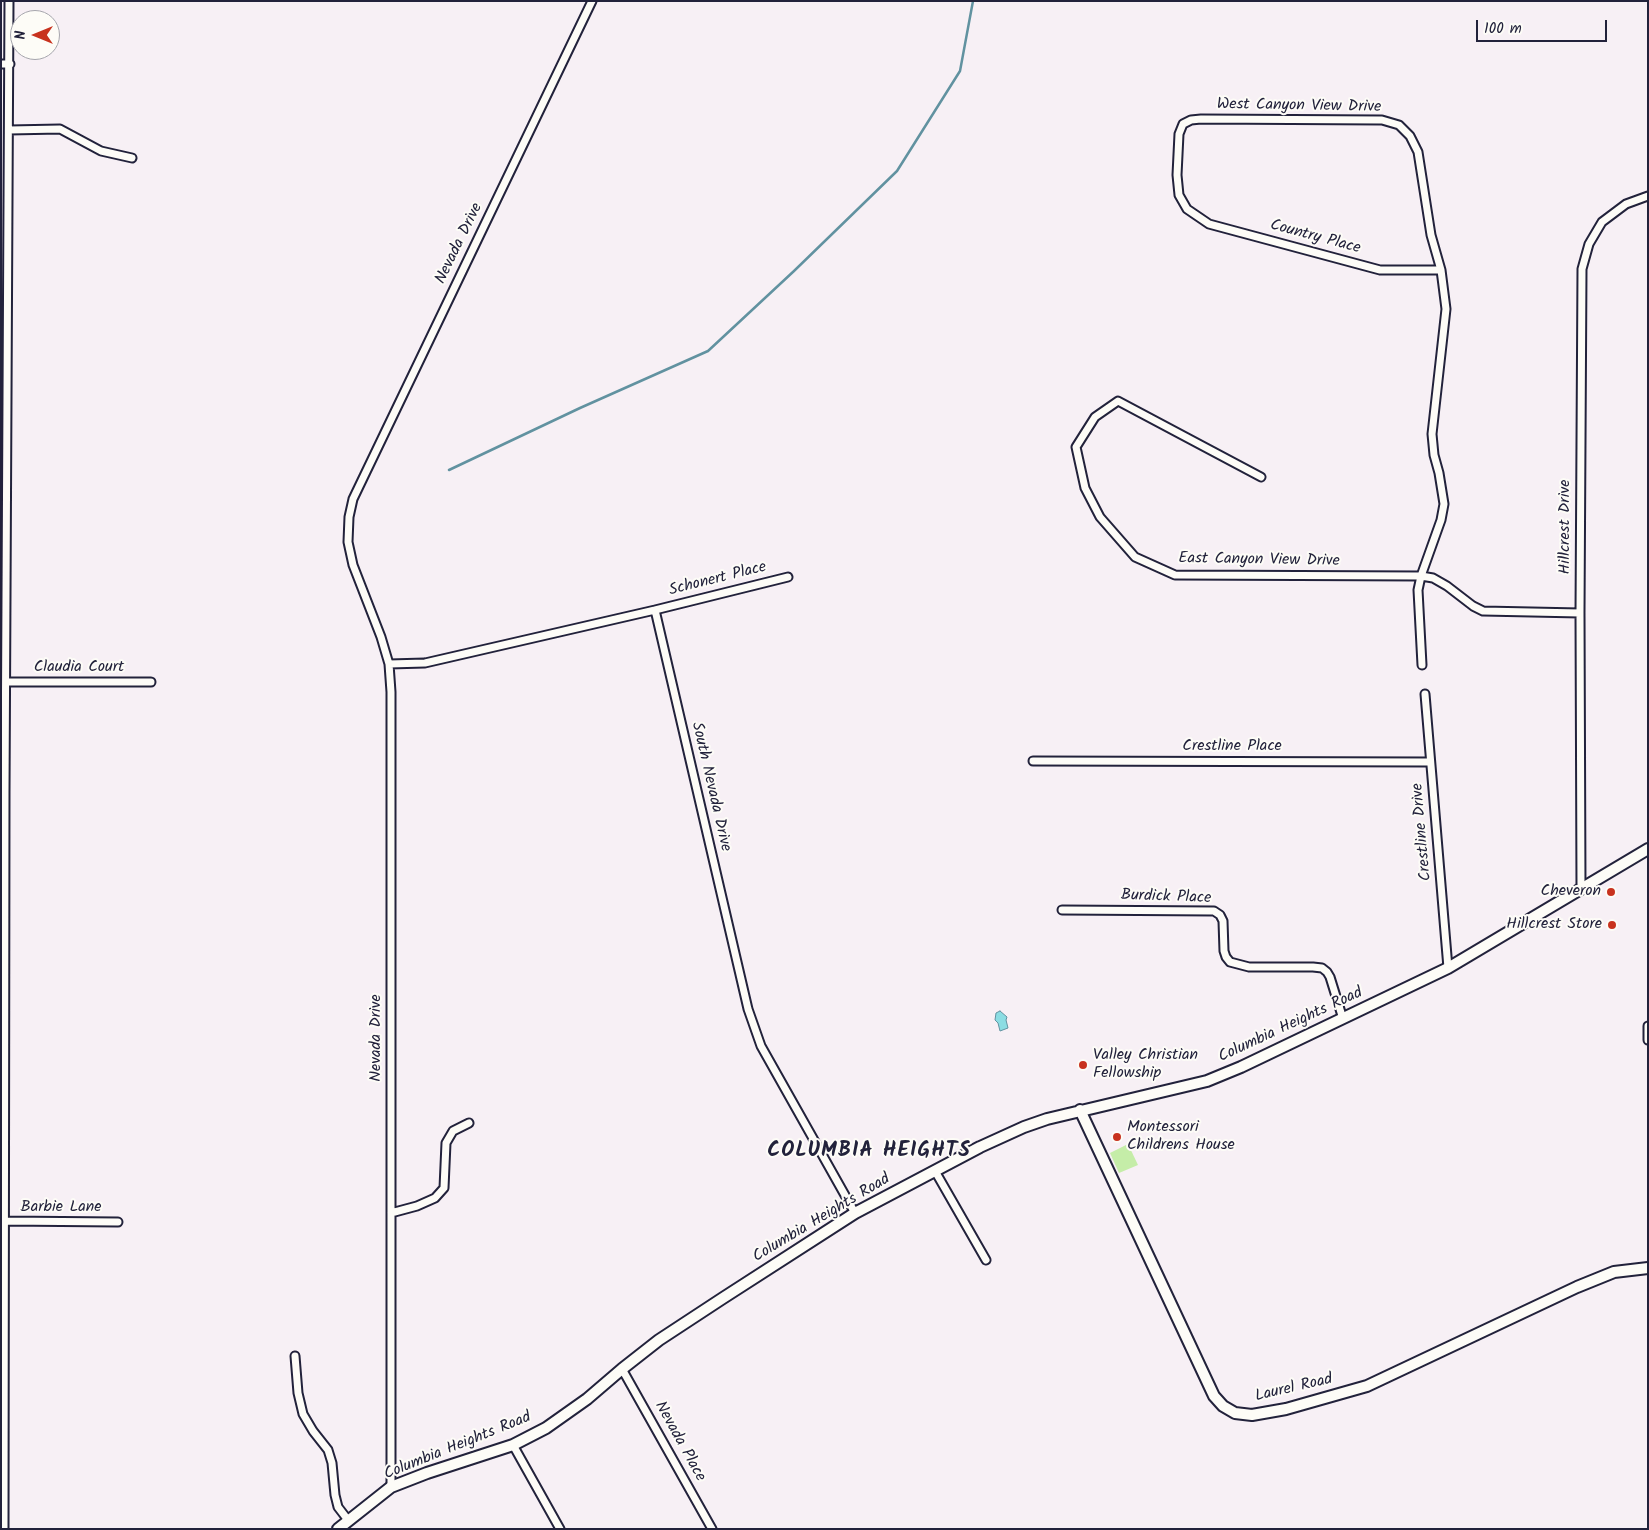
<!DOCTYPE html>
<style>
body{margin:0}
#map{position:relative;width:1649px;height:1530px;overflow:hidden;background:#f7f0f5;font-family:Kalam,sans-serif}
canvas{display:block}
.frame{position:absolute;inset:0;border:2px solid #22223b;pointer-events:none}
.north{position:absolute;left:10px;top:10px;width:50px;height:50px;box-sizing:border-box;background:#fdfcf7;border:1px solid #a5a5ac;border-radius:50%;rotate:270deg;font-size:14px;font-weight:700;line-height:20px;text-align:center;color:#22223b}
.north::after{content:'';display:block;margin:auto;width:18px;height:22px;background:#c8321e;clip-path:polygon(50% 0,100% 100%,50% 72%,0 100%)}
.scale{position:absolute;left:1476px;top:20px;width:131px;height:22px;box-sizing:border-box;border:2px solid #22223b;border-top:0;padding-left:6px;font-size:15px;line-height:18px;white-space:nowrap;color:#22223b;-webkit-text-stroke:4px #fdfcf7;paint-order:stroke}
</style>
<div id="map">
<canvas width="1649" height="1530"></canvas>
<div class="frame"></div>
<div class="north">N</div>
<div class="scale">100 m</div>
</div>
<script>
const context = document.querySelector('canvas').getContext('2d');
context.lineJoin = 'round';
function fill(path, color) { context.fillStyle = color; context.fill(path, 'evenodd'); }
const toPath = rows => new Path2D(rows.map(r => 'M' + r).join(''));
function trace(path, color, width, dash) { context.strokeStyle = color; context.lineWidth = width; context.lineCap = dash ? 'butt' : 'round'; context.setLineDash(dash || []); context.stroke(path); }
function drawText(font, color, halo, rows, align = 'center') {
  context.font = font + ' Kalam,sans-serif'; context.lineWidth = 4; context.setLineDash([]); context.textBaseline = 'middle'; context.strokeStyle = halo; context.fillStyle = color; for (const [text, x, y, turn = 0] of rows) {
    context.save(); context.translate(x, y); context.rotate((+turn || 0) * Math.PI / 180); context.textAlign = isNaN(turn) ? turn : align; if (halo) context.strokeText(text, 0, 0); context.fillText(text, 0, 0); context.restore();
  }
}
const green = toPath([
 [1128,1144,1138,1165,1119,1173,1110,1153]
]);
const water = toPath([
 [1000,1011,1007,1017,1006,1020,1008,1028,1000,1031,998,1023,995,1020,996,1013,1000,1011]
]);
const stream = toPath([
 [449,470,580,408,708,351,794,271,897,171,960,71,973,1]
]);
const street = toPath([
 [1,64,10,64],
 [9,130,60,129,101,151,132,158],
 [1261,477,1118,401,1095,417,1076,447,1085,488,1100,517,1135,557,1175,575,1421,576,1433,578,1447,586,1473,606,1483,611,1580,613],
 [655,610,748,1009,761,1046,855,1213],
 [389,664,425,663,655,610,788,577],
 [1422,665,1418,590,1421,576,1441,520,1444,504,1439,473,1434,455,1432,434,1446,309,1441,270,1431,235,1418,152,1410,136,1399,125,1382,120,1201,119,1191,120,1183,124,1179,134,1177,175,1179,195,1187,209,1209,224,1380,270,1441,270],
 [6,682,151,682],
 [1425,694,1448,968],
 [1033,761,1430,762],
 [1581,889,1580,613,1582,269,1589,244,1602,222,1626,204,1648,196],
 [1062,910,1214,911,1220,915,1223,921,1224,951,1226,957,1230,962,1249,967,1313,967,1322,968,1327,972,1330,977,1343,1019],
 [1648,1026,1648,1040],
 [935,1171,986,1260],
 [391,1213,417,1206,435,1198,444,1188,446,1143,453,1131,469,1123],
 [5,1221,118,1222],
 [295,1356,298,1393,303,1414,313,1431,328,1450,332,1463,335,1495,338,1507,348,1520],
 [622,1369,712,1529],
 [513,1445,560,1529],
 [391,1487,391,692,389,664,381,637,353,565,348,542,349,517,353,499,592,1],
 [4,1529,5,791,9,1]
]);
const secondary = toPath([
 [1080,1110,1214,1396,1223,1406,1235,1413,1252,1415,1286,1409,1367,1386,1577,1287,1614,1272,1648,1268],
 [338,1529,391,1487,427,1473,513,1445,546,1428,587,1399,622,1369,659,1340,723,1298,855,1213,980,1147,1024,1127,1047,1119,1207,1081,1241,1067,1448,968,1648,849]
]);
const markers = [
 [1611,892,5,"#c8321e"],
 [1612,925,5,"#c8321e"],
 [1083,1065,5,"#c8321e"],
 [1117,1137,5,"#c8321e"]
];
const streetNames = [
 ["West Canyon View Drive",1299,107,1],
 ["Country Place",1315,238,15],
 ["Nevada Drive",460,244,-64],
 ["Hillcrest Drive",1566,527,-90],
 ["East Canyon View Drive",1259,561,1],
 ["Schonert Place",718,580,-14],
 ["Claudia Court",79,668],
 ["Crestline Place",1232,747],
 ["South Nevada Drive",710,787,77],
 ["Crestline Drive",1423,832,-95],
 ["Burdick Place",1166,898,2],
 ["Columbia Heights Road",1291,1026,-25],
 ["Nevada Drive",377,1038,-90],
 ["Barbie Lane",61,1208],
 ["Columbia Heights Road",822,1219,-31],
 ["Laurel Road",1294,1389,-13],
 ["Nevada Place",679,1442,61],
 ["Columbia Heights Road",458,1447,-22]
];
const poiNames = [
 ["Cheveron",1601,892],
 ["Hillcrest Store",1602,925],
 ["Valley Christian",1093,1056,"left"],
 ["Fellowship",1093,1074,"left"],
 ["Montessori",1127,1128,"left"],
 ["Childrens House",1127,1146,"left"]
];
const districtNames = [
 ["COLUMBIA HEIGHTS",869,1152]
];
fill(green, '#c5eda8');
fill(water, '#8bdde3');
trace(water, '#6192a0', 1);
trace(stream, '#6192a0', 2.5);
trace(street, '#22223b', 11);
trace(secondary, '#22223b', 14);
trace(street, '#fdfcf7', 7);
trace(secondary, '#fdfcf7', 10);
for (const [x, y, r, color] of markers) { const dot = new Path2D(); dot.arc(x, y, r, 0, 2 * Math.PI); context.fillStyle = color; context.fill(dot); trace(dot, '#fdfcf7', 2); }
drawText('16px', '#22223b', '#fdfcf7', streetNames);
drawText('16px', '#22223b', '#fdfcf7', poiNames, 'right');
context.letterSpacing = '1px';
drawText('bold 21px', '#22223b', '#fdfcf7', districtNames);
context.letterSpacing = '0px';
</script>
